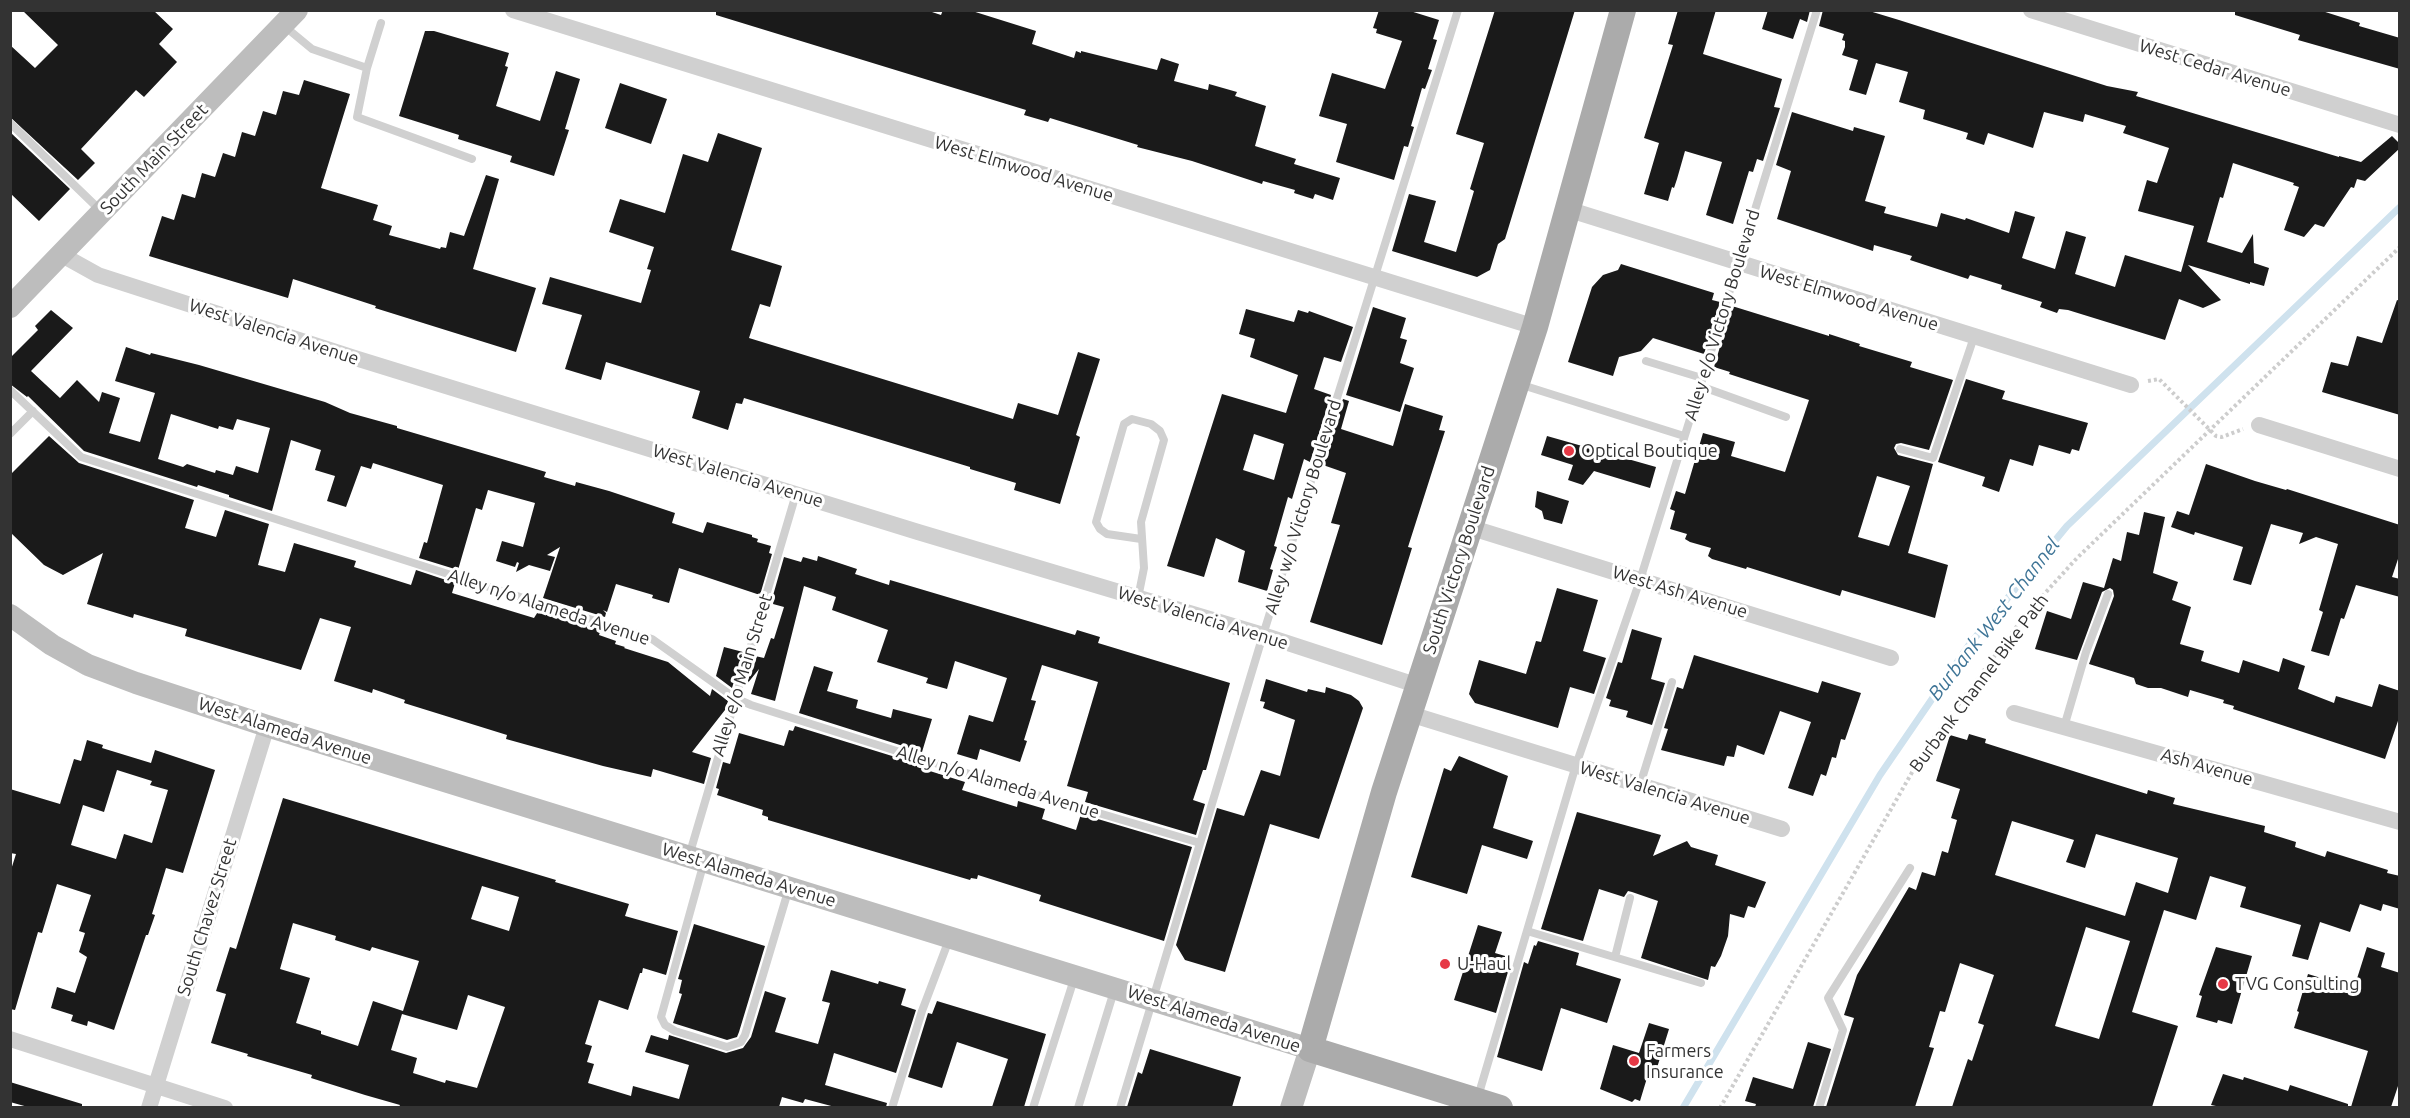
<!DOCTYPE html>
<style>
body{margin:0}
#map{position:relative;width:2410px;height:1118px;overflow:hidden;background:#fff;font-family:Ubuntu,sans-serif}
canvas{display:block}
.frame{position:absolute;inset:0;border:12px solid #333;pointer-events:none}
</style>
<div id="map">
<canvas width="2410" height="1118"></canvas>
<div class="frame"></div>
</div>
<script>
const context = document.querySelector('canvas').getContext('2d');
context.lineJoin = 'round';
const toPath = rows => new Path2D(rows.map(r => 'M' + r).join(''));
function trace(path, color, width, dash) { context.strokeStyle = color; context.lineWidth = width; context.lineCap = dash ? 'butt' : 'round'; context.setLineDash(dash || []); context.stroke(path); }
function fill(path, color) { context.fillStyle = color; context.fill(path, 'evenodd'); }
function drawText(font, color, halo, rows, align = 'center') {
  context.font = font + ' Ubuntu,sans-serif'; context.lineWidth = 6; context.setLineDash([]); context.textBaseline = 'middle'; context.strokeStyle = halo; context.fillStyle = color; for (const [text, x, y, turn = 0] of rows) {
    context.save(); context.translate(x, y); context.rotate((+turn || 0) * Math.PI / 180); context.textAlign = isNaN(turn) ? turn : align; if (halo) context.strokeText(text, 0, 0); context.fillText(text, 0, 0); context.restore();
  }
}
const stream = toPath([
 [1683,1108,1880,775,1969,645,2067,526,2400,207]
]);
const building = toPath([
 [22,10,153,10,173,29,159,44,177,62,144,97,136,90,81,149,95,163,78,180,10,117,10,45,35,68,58,45],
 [716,10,926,10,941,15,943,10,969,10,1036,31,1032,44,1074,58,1076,51,1081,53,1081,51,1157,70,1161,58,1179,64,1174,81,1208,90,1209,84,1237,92,1235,96,1266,106,1255,146,1296,159,1294,164,1340,178,1333,200,1315,194,1313,199,1294,193,1295,190,1263,181,1262,184,1192,161,1137,147,1138,145,1050,118,1048,122,1024,115,1026,110,716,15],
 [1379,10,1407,10,1439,20,1433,39,1437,40,1428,69,1432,70,1425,89,1422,88,1411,126,1414,127,1408,147,1404,146,1394,180,1336,162,1347,124,1319,116,1332,73,1385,89,1402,41,1376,33,1377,29,1373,28],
 [1495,10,1575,10,1505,239,1498,244,1490,270,1477,277,1392,251,1409,194,1436,201,1424,242,1456,252,1474,191,1470,189,1484,143,1456,134],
 [1678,10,1716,10,1703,54,1782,79,1774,107,1780,108,1763,161,1757,159,1753,172,1749,171,1733,224,1706,215,1722,162,1685,151,1677,179,1674,188,1672,187,1668,201,1644,194,1659,143,1644,138,1673,45,1668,44],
 [1768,10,1810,10,1807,22,1800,19,1793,39,1762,29],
 [1823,10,1866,10,1899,20,2107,86,2138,92,2136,96,2339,157,2339,156,2361,162,2392,136,2400,144,2400,148,2365,181,2357,179,2354,188,2351,187,2324,227,2315,224,2304,237,2284,230,2299,187,2293,185,2294,183,2233,163,2223,198,2220,197,2207,242,2242,253,2253,234,2254,263,2269,268,2264,286,2250,282,2250,284,2188,265,2221,300,2203,308,2179,299,2165,340,2068,310,2059,309,2057,313,2040,307,2042,302,2001,289,2002,285,1970,275,1968,279,1910,260,1912,256,1874,245,1873,251,1777,219,1791,171,1776,165,1792,112,1853,131,1854,127,1885,136,1865,201,1886,207,1884,213,1937,227,1941,213,1965,220,1966,218,2009,233,2015,211,2035,217,2022,258,2055,269,2066,231,2086,237,2075,274,2115,287,2125,255,2181,272,2194,226,2138,211,2147,180,2157,183,2169,148,2123,133,2126,126,2085,114,2083,122,2044,112,2033,148,1988,133,1984,145,1966,139,1968,133,1923,119,1925,110,1899,102,1908,72,1876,63,1866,95,1849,90,1858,60,1842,55,1845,47,1845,41,1842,40,1844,34,1819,26],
 [2235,10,2319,10,2360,23,2359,26,2400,38,2400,69,2298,40,2300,35,2235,15],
 [425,31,434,31,509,53,505,66,508,67,496,106,540,121,556,71,580,79,565,129,569,130,554,176,510,162,512,156,458,139,459,135,399,116],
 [304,80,350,94,321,188,378,205,373,220,392,226,389,235,440,249,441,247,446,248,450,232,464,236,486,175,499,179,473,269,536,288,516,352,375,308,376,306,293,279,288,298,149,256,162,216,174,220,182,194,195,198,202,173,215,177,223,153,235,157,242,132,255,136,263,111,276,115,283,91,299,95],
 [620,83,667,99,651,144,605,128],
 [10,132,70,189,39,221,10,193],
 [718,133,762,148,731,250,782,266,770,307,760,304,749,338,1013,419,1018,403,1058,415,1078,352,1100,359,1076,435,1080,437,1060,504,1014,490,1016,483,970,469,970,467,744,398,742,404,736,403,728,430,692,418,700,391,606,362,601,380,565,369,582,315,542,304,550,277,641,303,651,270,647,269,654,247,609,232,620,199,665,213,683,154,708,162],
 [1621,264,1714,293,1712,300,1720,302,1704,354,1653,338,1641,351,1619,357,1613,376,1568,362,1592,287,1603,275,1618,270],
 [2397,300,2400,301,2400,415,2322,392,2331,362,2348,366,2357,336,2382,343],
 [1732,306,1829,336,1829,334,1860,344,1859,346,1912,362,1910,367,1953,380,1929,450,1901,443,1896,444,1894,448,1898,455,1933,464,1908,553,1948,565,1935,618,1842,590,1840,596,1747,567,1746,569,1712,559,1708,556,1711,548,1690,542,1685,539,1687,534,1670,529,1675,511,1670,509,1676,491,1685,494,1703,433,1735,442,1731,456,1785,472,1809,400,1729,374,1730,372,1714,367],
 [1877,476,1910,486,1889,546,1858,537],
 [1373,307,1406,318,1400,338,1407,340,1400,363,1414,368,1400,412,1346,395],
 [1246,309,1294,322,1298,310,1308,313,1309,311,1353,327,1341,362,1324,357,1314,389,1331,395,1310,462,1304,459,1292,499,1288,497,1274,546,1277,547,1270,569,1273,570,1267,591,1238,582,1245,551,1216,538,1204,577,1167,566,1222,394,1286,413,1298,375,1250,357,1255,339,1239,334],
 [1254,434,1284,444,1274,480,1243,470],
 [51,310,73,328,31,371,60,398,77,380,99,402,102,392,120,398,109,433,140,442,155,393,115,381,126,347,150,355,151,353,199,365,325,402,350,413,397,426,397,428,546,472,544,477,575,486,576,482,609,491,675,513,672,523,703,533,707,522,752,535,752,537,758,539,757,542,771,546,769,553,772,554,760,595,679,568,669,603,652,598,653,595,616,584,607,612,603,610,606,613,605,617,543,598,560,547,547,555,555,557,550,571,529,565,516,572,519,563,517,562,515,567,496,561,502,541,523,547,535,503,488,490,482,510,476,508,458,570,419,558,424,542,427,543,443,485,373,463,371,469,361,466,346,507,327,501,335,476,315,470,321,450,291,440,272,511,229,497,229,495,198,485,197,487,84,451,28,396,27,397,10,384,10,358,38,330,35,326],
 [171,414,218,429,219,426,233,430,237,419,270,428,258,473,236,466,233,475,216,470,215,473,187,464,183,467,158,459],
 [1966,379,2005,391,2002,399,2088,423,2079,451,2072,449,2070,454,2039,445,2033,466,2010,459,1999,492,1982,486,1985,477,1938,462],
 [1343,399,1349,401,1341,429,1393,446,1405,404,1443,416,1439,430,1445,431,1408,547,1412,548,1382,645,1310,622,1340,525,1331,523,1346,473,1323,465],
 [49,436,79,463,194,500,185,528,216,537,225,510,269,524,258,565,285,572,294,543,356,561,354,567,411,585,416,570,455,583,452,593,534,618,539,610,601,629,599,635,616,641,615,644,625,647,624,648,668,662,710,696,712,689,728,701,725,710,692,752,711,758,704,784,653,769,651,777,603,766,506,739,507,735,404,703,405,700,373,689,372,693,334,681,351,627,320,618,301,670,185,636,187,629,134,614,133,618,87,604,103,553,63,575,44,565,10,532,10,475],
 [1547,436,1656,467,1650,488,1594,471,1583,485,1568,480,1573,465,1541,455],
 [2206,464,2255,481,2286,490,2287,489,2400,525,2400,553,2392,577,2400,579,2400,597,2356,585,2344,619,2341,618,2329,656,2311,651,2323,612,2319,610,2338,544,2316,537,2299,544,2303,533,2271,524,2251,585,2233,580,2243,547,2195,532,2194,535,2171,527,2177,511,2189,515],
 [1537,491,1569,501,1562,524,1544,519,1542,511,1535,507],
 [2144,512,2165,517,2153,573,2178,582,2172,600,2191,607,2180,644,2204,651,2201,661,2239,673,2243,660,2279,672,2283,658,2305,666,2298,689,2334,703,2336,696,2372,707,2379,684,2400,691,2400,715,2385,759,2233,709,2234,706,2223,703,2224,700,2190,690,2188,697,2161,688,2148,688,2136,684,2134,678,2089,664,2114,596,2113,590,2110,588,2102,592,2077,660,2035,649,2047,611,2071,619,2083,582,2104,588,2113,558,2121,561,2127,532,2139,535],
 [818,556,857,569,855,574,889,585,890,580,1075,635,1077,630,1100,637,1098,643,1230,683,1208,763,1206,770,1203,770,1193,800,1205,804,1196,835,1085,802,1088,792,1067,786,1098,682,1042,665,1031,700,1036,701,1024,740,1027,741,1020,762,980,749,977,760,957,754,969,715,993,722,1007,678,955,661,947,689,926,683,928,678,877,662,888,630,832,610,836,597,804,586,775,701,751,694,759,669,747,684,755,656,764,658,771,638,774,639,784,607,773,604,774,599,772,599,784,557,801,562,803,557,817,561],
 [1557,588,1598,600,1583,651,1606,658,1594,694,1570,687,1558,728,1475,703,1469,694,1479,660,1526,674,1536,641,1541,642],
 [1632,629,1662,638,1651,679,1665,683,1652,725,1626,717,1628,711,1609,706,1611,700,1606,698,1618,662,1622,663],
 [724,647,743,652,732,688,716,676],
 [1694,655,1818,693,1822,681,1861,693,1845,740,1841,739,1836,758,1832,757,1826,776,1821,774,1813,796,1788,788,1811,722,1780,711,1764,755,1737,745,1734,757,1727,756,1724,766,1661,750,1668,729,1664,728,1677,687,1683,689],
 [814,666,833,672,827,691,858,700,856,708,891,718,893,709,932,719,922,752,799,713],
 [1266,679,1307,692,1308,689,1325,693,1326,687,1351,695,1359,701,1363,708,1319,839,1270,824,1225,972,1185,960,1176,945,1217,808,1244,816,1261,770,1280,776,1295,720,1263,708,1265,702,1260,701],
 [795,726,918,764,917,767,965,782,962,790,1017,807,1018,801,1045,809,1042,819,1076,830,1081,814,1192,847,1164,941,1039,901,1041,895,978,875,977,879,971,878,970,880,768,820,768,817,762,815,763,810,717,795,719,789,716,788,723,762,730,764,739,733,784,746,789,730,793,731],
 [1969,734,1986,739,1985,743,2092,777,2147,794,2148,790,2175,798,2173,804,2265,826,2264,832,2296,842,2295,847,2325,857,2327,851,2388,870,2387,873,2400,876,2400,909,2383,904,2381,911,2360,904,2350,932,2320,922,2308,960,2292,956,2301,925,2240,907,2246,887,2210,876,2196,920,2164,910,2132,1012,2178,1026,2152,1107,1952,1107,1968,1059,1972,1061,1984,1025,1978,1023,1994,975,1960,963,1945,1012,1940,1011,1929,1047,1934,1048,1915,1107,1826,1107,1854,1018,1844,1015,1857,975,1909,887,1916,890,1922,872,1935,876,1942,851,1948,853,1957,820,1951,818,1960,789,1936,781,1950,735,1967,740],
 [2012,821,2074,840,2066,862,2085,868,2096,834,2178,858,2168,893,2136,882,2125,916,1995,875],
 [2086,927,2130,941,2099,1039,2055,1026],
 [87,740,103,745,102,748,151,763,155,750,215,770,183,873,166,868,152,914,155,915,148,935,146,935,114,1030,88,1021,87,1026,71,1021,73,1015,51,1008,57,987,75,993,87,957,79,952,85,933,79,931,91,895,57,884,42,933,38,932,15,1010,10,1009,10,873,16,854,10,853,10,789,60,804,74,759,81,761],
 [117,770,152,781,150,785,168,790,152,843,124,834,116,859,71,845,83,805,104,812],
 [1459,756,1508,776,1493,828,1533,841,1527,859,1482,845,1467,894,1411,877,1444,768,1451,771],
 [283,798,556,880,555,882,629,904,625,916,678,931,666,975,643,968,642,973,640,973,628,1010,599,1000,585,1044,592,1046,587,1062,594,1064,588,1083,631,1096,633,1086,679,1099,689,1065,645,1052,651,1035,668,1040,669,1035,726,1053,743,1048,751,1037,765,991,786,998,775,1032,818,1044,830,1003,822,1001,831,970,878,984,879,981,906,989,901,1005,916,1010,896,1073,834,1053,825,1085,887,1103,886,1107,835,1107,805,1099,803,1103,782,1097,779,1107,399,1107,400,1105,365,1095,311,1078,312,1075,247,1056,248,1054,211,1043,226,994,216,991,230,947,236,949],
 [482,886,519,897,509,931,471,919],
 [293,923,336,936,335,940,370,951,372,947,419,961,403,1011,373,1001,358,1046,321,1034,321,1031,296,1023,310,978,280,969],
 [468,995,505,1007,477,1088,446,1080,445,1083,413,1073,417,1058,391,1050,402,1014,457,1030],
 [1577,812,1661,835,1653,856,1687,841,1691,847,1718,855,1715,865,1766,882,1755,908,1748,906,1744,918,1730,914,1728,936,1721,956,1715,967,1711,966,1708,980,1641,958,1658,901,1632,892,1628,891,1624,897,1599,889,1583,941,1541,929],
 [694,924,765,946,739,1032,737,1037,727,1040,673,1023,682,994,679,993,682,980,678,979],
 [1478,925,1502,932,1495,953,1512,958,1496,1013,1454,1000],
 [1538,941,1579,953,1576,965,1621,979,1607,1023,1561,1008,1542,1071,1497,1057,1524,962,1528,964,1534,945,1536,946],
 [2216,947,2252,956,2232,1024,2218,1020,2217,1023,2196,1017,2202,996,2199,995],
 [2367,947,2385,953,2381,967,2400,973,2400,1080,2391,1107,2351,1107,2368,1051,2294,1028,2299,1012,2297,1011,2308,974,2354,988],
 [937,1001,1046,1034,1024,1107,992,1107,1008,1059,957,1042,942,1088,908,1077,928,1013,932,1014],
 [1649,1023,1669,1029,1656,1071,1650,1068,1640,1101,1635,1099,1632,1102,1600,1089,1613,1045,1639,1053],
 [1808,1042,1831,1049,1813,1107,1755,1107,1756,1104,1745,1101,1753,1077,1793,1089],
 [1150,1049,1241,1077,1232,1107,1127,1107,1138,1072,1142,1074],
 [2223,1074,2243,1080,2244,1077,2288,1091,2290,1085,2348,1104,2348,1107,2221,1107,2211,1105],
 [10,1082,82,1104,82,1107,28,1107,10,1102]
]);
const path = toPath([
 [2148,381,2159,379,2216,436,2222,437,2243,429],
 [1720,1108,1926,748,2026,614,2077,558,2400,247]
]);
const service = toPath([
 [283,25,312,49,367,68,357,117,472,159],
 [367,68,381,23],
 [10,123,101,211],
 [1646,361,1702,378],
 [1519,384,1684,436],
 [1700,386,1786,417],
 [10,390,81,457,652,639,735,698,751,705,1014,788,1200,843],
 [10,434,33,411],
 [1900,449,1933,458,1974,337],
 [1138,598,1144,568,1141,522,1164,440,1160,431,1151,424,1132,419,1124,424,1096,522,1100,529,1107,534,1141,539],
 [2064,727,2086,652,2108,594],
 [1640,785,1672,682],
 [689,856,796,494],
 [704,862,661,1017,665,1025,675,1031,727,1047,741,1042,745,1035,789,888],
 [1527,931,1701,983],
 [1615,957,1630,898],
 [1477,1100,1576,765,1640,580,1817,10],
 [892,1108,922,1011,950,937],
 [1033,1108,1075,976],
 [1078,1108,1114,991],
 [1120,1108,1263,635,1458,10],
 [1819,1108,1843,1030,1828,998,1910,868]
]);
const minor = toPath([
 [513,10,1535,327],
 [2031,10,2400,125],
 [1567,209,2131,385],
 [62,255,98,275,355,358,918,532,1263,635,1419,686],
 [2259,425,2400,469],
 [1469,527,1891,658],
 [2014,713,2400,822],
 [1410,714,1782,829],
 [10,1039,225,1108],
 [149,1108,267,726]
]);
const secondary = toPath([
 [10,307,297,10],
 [10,615,52,645,88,665,136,683,267,726,1310,1049,1291,1108]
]);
const primary = toPath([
 [1500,1108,1310,1049,1384,792,1535,327,1623,10]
]);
const markers = [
 [1569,451,6,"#e63946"],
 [1445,964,6,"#e63946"],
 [2223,984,6,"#e63946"],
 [1634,1061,6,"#e63946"]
];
const streetNames = [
 ["West Cedar Avenue",2215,68,17],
 ["South Main Street",154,159,-46],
 ["West Elmwood Avenue",1024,169,17],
 ["West Elmwood Avenue",1849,298,17],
 ["Alley e/o Victory Boulevard",1722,315,-73],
 ["West Valencia Avenue",274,332,18],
 ["West Valencia Avenue",738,476,17],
 ["Alley w/o Victory Boulevard",1303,507,-73],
 ["South Victory Boulevard",1459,560,-72],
 ["West Ash Avenue",1680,592,17],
 ["Alley n/o Alameda Avenue",549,607,18],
 ["West Valencia Avenue",1203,618,17],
 ["Alley e/o Main Street",742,675,-73],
 ["Burbank Channel Bike Path",1979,683,-53],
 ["West Alameda Avenue",285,731,18],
 ["Ash Avenue",2207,767,16],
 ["Alley n/o Alameda Avenue",998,782,17],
 ["West Valencia Avenue",1665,793,17],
 ["West Alameda Avenue",749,875,17],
 ["South Chavez Street",207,917,-73],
 ["West Alameda Avenue",1214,1019,18]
];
const poiNames = [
 ["Optical Boutique",1581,451],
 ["U-Haul",1457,964],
 ["TVG Consulting",2235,984],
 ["Farmers",1646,1051],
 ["Insurance",1646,1072]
];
const waterNames = [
 ["Burbank West Channel",1994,619,-52]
];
trace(stream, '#cfe2ee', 7);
fill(building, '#1a1a1a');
trace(path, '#cdcdcd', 4, [3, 3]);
trace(service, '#d0d0d0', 8);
trace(minor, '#d0d0d0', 16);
trace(secondary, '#bdbdbd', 22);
trace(primary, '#ababab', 26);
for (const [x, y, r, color] of markers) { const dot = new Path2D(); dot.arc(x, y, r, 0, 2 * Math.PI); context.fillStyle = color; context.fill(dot); trace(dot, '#fff', 2); }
drawText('18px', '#333', '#fff', streetNames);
drawText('18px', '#333', '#fff', poiNames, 'left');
drawText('italic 20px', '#3f7597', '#fff', waterNames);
</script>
